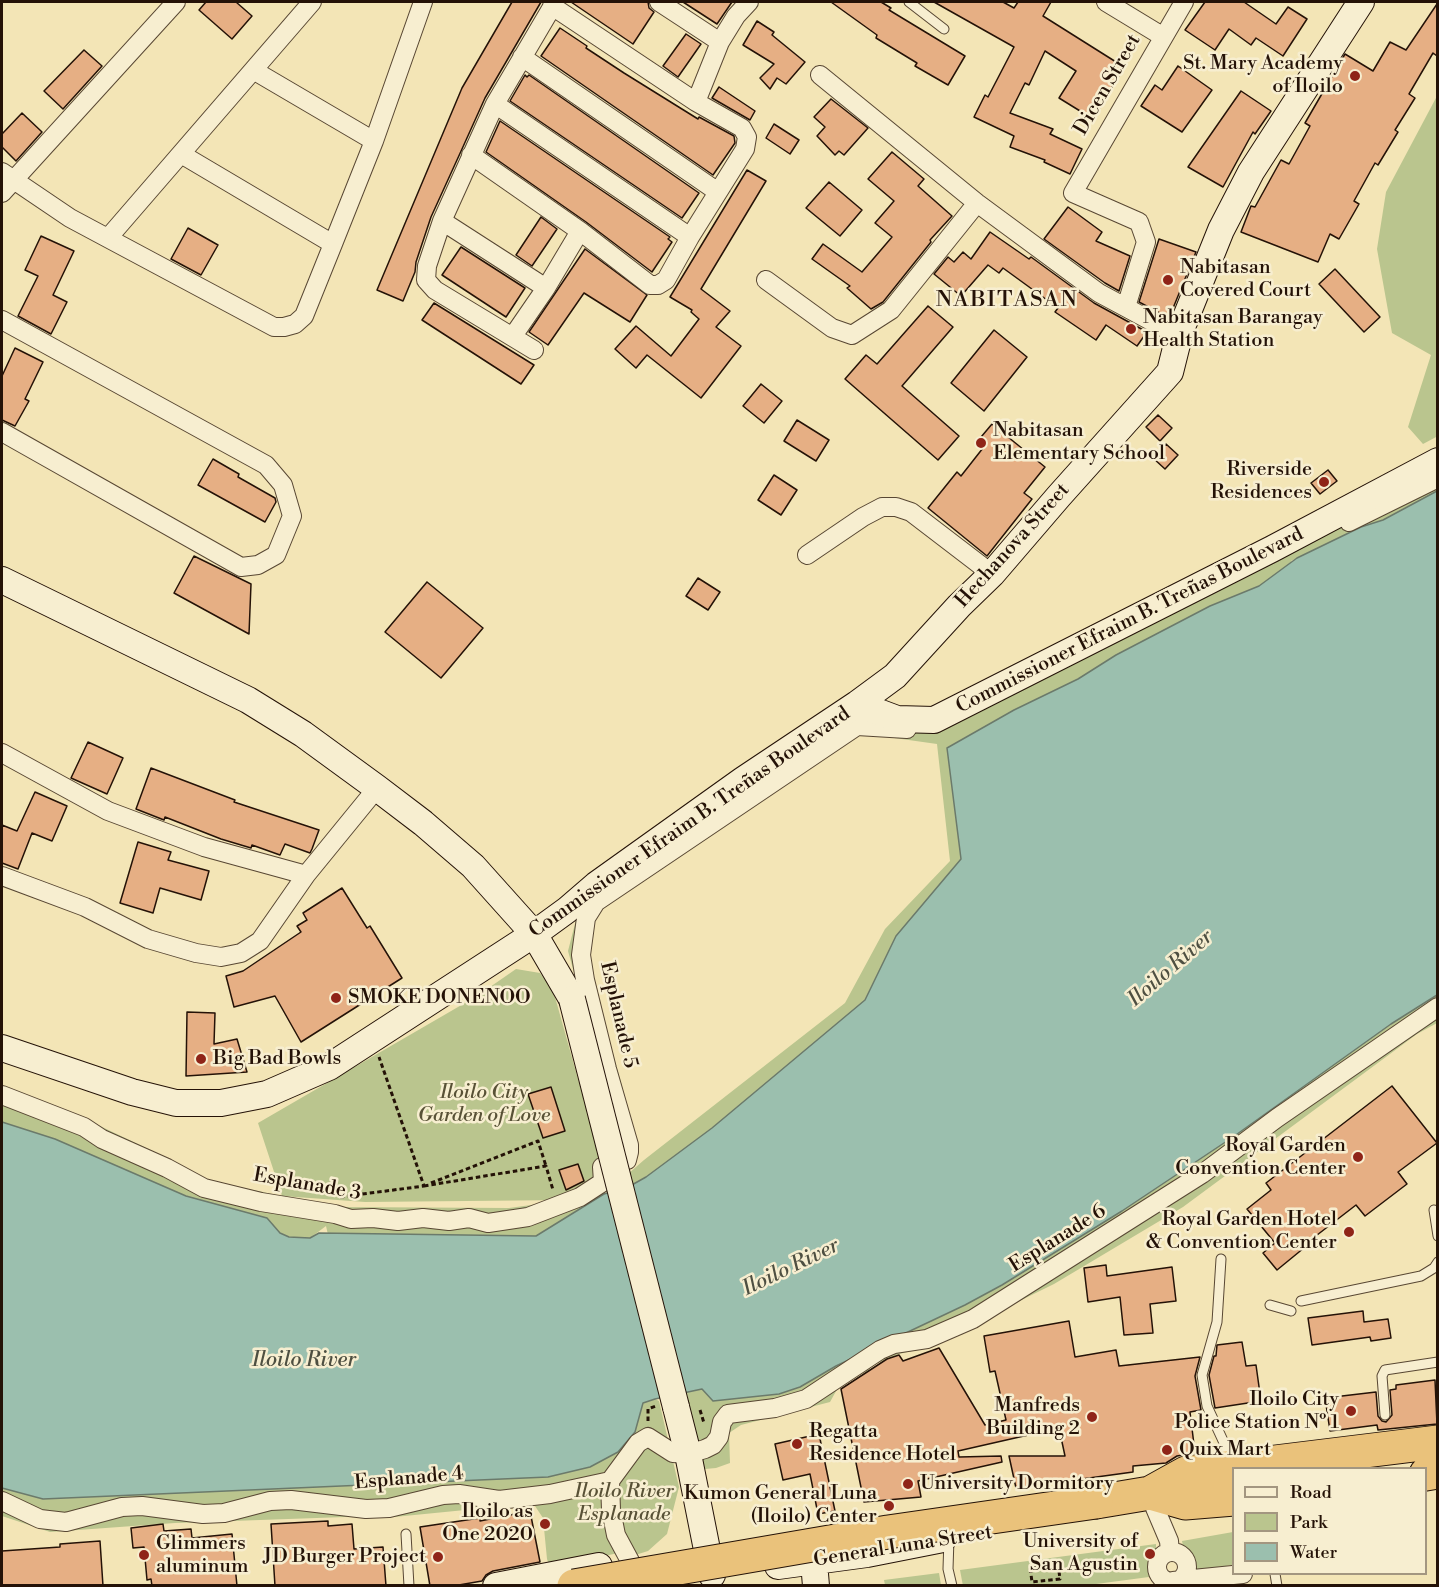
<!DOCTYPE html>
<meta charset="utf-8">
<style>
body{margin:0}
#map{position:relative;width:1439px;height:1587px;overflow:hidden;background:#f3e5b6;font-family:"Libre Bodoni",serif}
canvas{display:block}
.frame{position:absolute;inset:0;border:3px solid #241207;pointer-events:none}
.legend{position:absolute;left:1232px;top:1467px;width:195px;height:108px;box-sizing:border-box;background:#f7eed0;border:2px solid #a39680;margin:0;padding:8px 10px;list-style:none;font-size:18px;color:#241207}
.legend li{display:flex;align-items:center;gap:12px;height:30px}
.legend b{width:30px;border:2px solid #a39680}
</style>
<div id="map">
<canvas width="1439" height="1587"></canvas>
<div class="frame"></div>
<ul class="legend">
<li><b style="height:8px;background:#f7eed0"></b>Road</li>
<li><b style="height:16px;background:#bac58e"></b>Park</li>
<li><b style="height:16px;background:#9bbfae"></b>Water</li>
</ul>
</div>
<script>
const context = document.querySelector('canvas').getContext('2d');
context.lineJoin = 'round';
function fill(path, color) { context.fillStyle = color; context.fill(path, 'evenodd'); }
const toPath = rows => new Path2D(rows.map(r => 'M' + r).join(''));
function trace(path, color, width, dash) { context.strokeStyle = color; context.lineWidth = width; context.lineCap = dash ? 'butt' : 'round'; context.setLineDash(dash || []); context.stroke(path); }
function drawText(font, color, halo, rows, align = 'center') {
  context.font = font + ' "Libre Bodoni",serif'; context.lineWidth = 5; context.setLineDash([]); context.textBaseline = 'middle'; context.strokeStyle = halo; context.fillStyle = color; for (const [text, x, y, turn = 0] of rows) {
    context.save(); context.translate(x, y); context.rotate((+turn || 0) * Math.PI / 180); context.textAlign = isNaN(turn) ? turn : align; if (halo) context.strokeText(text, 0, 0); context.fillText(text, 0, 0); context.restore();
  }
}
const green = toPath([
 [1437,96,1438,436,1423,444,1408,427,1431,355,1392,333,1377,249,1386,192],
 [1437,474,1437,524,1390,526,1383,520,1361,527,1291,561,1293,584,1138,763,598,1239,329,1239,326,1226,310,1238,289,1237,280,1233,267,1218,2,1148,2,1087,81,1117,161,1155,200,1179,335,1207,509,1208,568,1200,365,1202,282,1196,258,1123,477,996,516,969,540,973,553,990,598,1150,598,1169,605,1194,644,1160,845,1003,885,929,950,861,937,744,859,733,601,906,590,932,591,964,601,1010,639,1148,624,1152,568,951,578,912,851,724,937,728],
 [1437,993,1437,1023,1417,1034,1183,1207,1054,1284,924,1348,899,1354,871,1366,868,1371,840,1384,830,1402,741,1425,729,1433,730,1463,716,1468,705,1469,684,1392,702,1389,713,1401,1292,1088],
 [655,1399,659,1401,679,1487,667,1534,648,1551,632,1556,618,1553,550,1568,547,1559,543,1518,535,1506,526,1504,384,1518,345,1517,175,1523,50,1532,2,1516,2,1479,492,1479,548,1476,643,1403],
 [1233,1532,1233,1565,1195,1570,1192,1557,1183,1546,1182,1541],
 [1156,1544,1156,1549,1151,1555,1149,1562,1149,1577,1081,1586,963,1586,960,1570],
 [939,1573,941,1585,885,1585,884,1580]
]);
const water = toPath([
 [1437,491,1437,995,1391,1024,1233,1137,1122,1211,1002,1285,965,1305,836,1366,800,1387,779,1394,713,1401,702,1389,655,1399,643,1403,635,1432,618,1452,590,1467,548,1477,43,1499,2,1488,2,1122,55,1139,186,1196,267,1218,280,1233,289,1237,310,1238,319,1233,536,1236,604,1194,630,1186,646,1177,712,1128,865,1000,896,936,961,859,947,748,1014,710,1078,679,1116,655,1210,606,1259,586,1297,558,1361,527,1383,520,1437,491]
]);
const building = toPath([
 [206,2,236,2,252,16,232,39,199,10,206,2],
 [512,2,541,2,485,98,462,149,431,217,416,262,415,272,403,301,377,290,462,88,512,2],
 [571,2,648,2,649,8,654,12,633,44,571,2],
 [683,2,732,2,717,24,683,2],
 [831,2,881,2,891,8,889,10,965,56,948,85,915,66,917,63,876,38,877,35,831,2],
 [934,2,1003,2,1014,8,1018,2,1051,2,1043,16,1124,67,1093,119,1059,98,1076,71,1045,51,1029,85,1025,83,1010,113,1053,129,1050,134,1082,149,1070,174,1044,162,1045,160,1010,147,1014,136,974,117,985,95,988,97,1014,47,934,2],
 [1205,2,1244,2,1276,24,1288,7,1307,19,1283,56,1256,38,1251,45,1229,29,1215,50,1185,30,1205,2],
 [1437,4,1437,56,1433,53,1409,94,1415,98,1395,130,1398,132,1378,165,1375,163,1354,201,1359,204,1339,239,1330,234,1318,262,1241,232,1251,206,1255,207,1281,160,1289,164,1310,126,1305,123,1345,54,1373,71,1390,42,1406,50,1437,4],
 [757,21,774,32,772,35,805,62,786,84,777,78,770,89,760,78,774,64,743,45,757,21],
 [560,28,587,46,586,48,624,73,698,119,699,117,734,136,735,143,713,175,541,56,560,28],
 [686,34,701,44,678,77,663,66,686,34],
 [84,50,102,66,63,109,44,91,84,50],
 [1178,66,1212,90,1182,132,1141,106,1155,85,1162,90,1178,66],
 [525,75,527,77,529,75,699,193,682,218,510,101,525,75],
 [719,87,755,111,750,120,712,98,719,87],
 [1241,91,1271,111,1255,134,1253,132,1223,187,1188,167,1241,91],
 [831,99,868,128,844,155,839,151,835,155,817,136,825,127,814,117,831,99],
 [22,113,42,132,16,161,2,147,2,134,22,113],
 [500,121,670,237,668,239,672,242,652,272,586,222,486,152,500,121],
 [774,124,799,140,790,154,766,138,774,124],
 [892,152,924,179,918,186,952,216,930,240,931,242,883,302,871,309,847,288,850,286,812,259,823,244,862,272,892,237,875,223,894,201,868,179,892,152],
 [747,170,766,181,701,289,730,311,716,327,741,346,701,398,647,355,636,368,615,349,636,326,671,356,699,319,691,312,692,310,670,297,747,170],
 [829,182,862,210,840,236,806,208,829,182],
 [1068,207,1102,232,1096,241,1130,256,1119,291,1105,283,1044,239,1068,207],
 [541,217,557,229,532,266,516,255,541,217],
 [188,228,218,245,201,275,171,259,188,228],
 [990,232,1029,259,1031,257,1094,303,1147,332,1137,346,1106,325,1096,340,1055,312,1058,308,1003,268,999,273,988,265,961,296,934,274,948,257,954,262,963,252,971,259,990,232],
 [41,236,74,251,53,295,67,302,51,334,18,316,38,276,25,270,41,236],
 [1159,239,1196,252,1169,318,1139,302,1159,239],
 [461,247,525,288,506,317,442,275,461,247],
 [585,249,647,295,630,322,584,293,548,345,529,332,585,249],
 [1335,269,1380,317,1364,332,1319,284,1335,269],
 [434,303,534,365,521,384,422,320,434,303],
 [928,306,953,327,902,386,959,436,938,460,845,379,866,355,877,364,928,306],
 [994,330,1027,357,984,411,951,383,994,330],
 [15,348,43,362,25,399,29,401,15,426,2,420,2,376,15,348],
 [761,384,782,401,764,423,743,406,761,384],
 [1158,415,1172,428,1160,441,1146,427,1158,415],
 [797,420,829,440,816,461,784,441,797,420],
 [992,424,1045,467,1024,493,1032,499,987,556,928,508,957,472,961,476,983,448,976,443,992,424],
 [1166,444,1178,455,1165,469,1153,458,1166,444],
 [213,459,239,474,238,477,275,498,276,502,265,522,198,485,213,459],
 [1328,470,1337,481,1320,494,1311,483,1328,470],
 [774,475,797,490,781,515,758,500,774,475],
 [194,556,251,584,249,634,174,593,194,556],
 [698,578,720,592,708,610,686,596,698,578],
 [427,582,483,628,441,678,385,632,427,582],
 [88,742,123,758,107,794,71,778,88,742],
 [151,768,235,800,234,802,319,830,312,849,310,853,285,844,280,855,252,845,251,848,221,839,165,817,164,820,136,809,151,768],
 [35,792,67,806,52,841,32,833,18,869,2,863,2,825,17,831,35,792],
 [138,842,171,852,168,860,209,871,201,900,160,888,153,913,120,903,138,842],
 [342,888,367,928,370,926,402,978,301,1042,275,996,234,1007,226,976,243,971,301,932,297,926,307,920,303,913,342,888],
 [187,1012,215,1013,214,1044,237,1039,247,1072,186,1076,187,1012],
 [1392,1086,1437,1143,1398,1172,1407,1184,1365,1216,1356,1205,1308,1242,1310,1243,1277,1270,1263,1253,1275,1243,1247,1209,1271,1190,1266,1183,1392,1086],
 [551,1087,565,1131,543,1138,528,1094,551,1087],
 [578,1164,584,1181,566,1190,559,1170,578,1164],
 [1106,1265,1107,1276,1172,1267,1176,1301,1150,1304,1153,1333,1124,1335,1120,1297,1088,1302,1084,1268,1106,1265],
 [1363,1311,1364,1322,1388,1319,1391,1338,1371,1341,1370,1337,1312,1345,1308,1318,1363,1311],
 [1069,1321,1075,1357,1116,1350,1119,1366,1200,1357,1195,1376,1201,1410,1190,1412,1195,1453,1177,1456,1166,1463,1133,1466,1133,1472,1016,1488,1009,1456,1065,1456,1059,1428,958,1451,959,1457,1001,1456,1002,1462,918,1481,921,1497,864,1502,841,1389,887,1359,899,1355,903,1361,939,1348,985,1425,1006,1420,995,1371,990,1372,984,1336,1069,1321],
 [1242,1342,1246,1366,1256,1365,1261,1401,1215,1408,1209,1375,1214,1356,1216,1356,1217,1345,1242,1342],
 [1435,1380,1437,1424,1378,1430,1377,1425,1330,1431,1325,1398,1376,1392,1378,1416,1382,1421,1386,1422,1392,1415,1390,1390,1396,1389,1396,1385,1435,1380],
 [819,1434,835,1511,818,1514,810,1474,783,1480,775,1444,819,1434],
 [530,1511,540,1562,493,1571,486,1575,482,1581,453,1586,430,1586,420,1527,480,1518,480,1521,530,1511],
 [328,1521,328,1526,352,1524,354,1549,383,1547,386,1586,275,1586,271,1524,328,1521],
 [163,1524,164,1531,191,1529,192,1538,232,1534,237,1586,152,1586,151,1579,147,1580,144,1547,133,1548,131,1528,163,1524],
 [100,1541,103,1586,2,1586,2,1551,60,1547,60,1544,100,1541]
]);
const path = toPath([
 [431,1183,538,1141,546,1166],
 [424,1186,546,1166,553,1190],
 [340,1197,424,1186,379,1057],
 [700,1410,704,1423],
 [648,1421,648,1409,656,1406],
 [1058,1564,1060,1579,1032,1582,1030,1567,1058,1564]
]);
const lane = toPath([
 [909,2,944,29],
 [1434,1210,1438,1236],
 [1221,1259,1217,1322,1202,1375,1207,1406,1225,1445,1228,1463],
 [1301,1301,1421,1276,1434,1268,1438,1262],
 [1270,1305,1291,1311],
 [1385,1415,1382,1376,1385,1370,1438,1362],
 [406,1534,409,1586],
 [949,1538,948,1569,952,1586],
 [1275,1574,1277,1586]
]);
const street = toPath([
 [659,2,720,42],
 [1106,2,1162,36],
 [522,57,718,192],
 [253,70,374,141],
 [820,75,977,203,1099,293,1179,336],
 [696,102,720,42,736,16,749,2],
 [495,104,690,237],
 [181,154,333,244],
 [471,155,580,231,650,285,658,285,666,280,690,237,745,149,747,137,742,128,696,102,552,6],
 [2,172,70,218,274,327,284,327,295,324,304,316,333,244,374,141,423,2],
 [2,193,176,2],
 [442,221,546,288,580,231],
 [108,238,312,2],
 [766,280,832,328,852,335,891,310,977,203],
 [1126,307,1146,242,1139,222,1073,193,1184,2],
 [2,320,266,465,283,485,292,516,276,555,258,565,241,567,2,432],
 [513,336,546,288],
 [534,350,435,290,426,280,427,266,442,221,495,104,555,2],
 [1349,522,1438,478],
 [807,555,863,517,882,507,896,507,911,512,992,574],
 [2,753,108,811,204,847,306,875],
 [2,876,85,907,148,939,196,953,221,957,241,953,260,941,306,875,377,788],
 [2,1095,84,1127,102,1139,167,1168,204,1188,261,1202,335,1214,351,1219,373,1218,398,1221,423,1218,449,1221,469,1218,488,1223,528,1217,580,1197,603,1182,602,1167,627,1160,629,1152,629,1145,607,1069,585,980,581,955,586,918,596,902,857,726,907,729],
 [2,1501,40,1519,66,1522,122,1507,142,1506,203,1514,224,1513,270,1501,291,1500,366,1509,389,1508,443,1495,459,1494,499,1500,550,1494,610,1481],
 [1155,1508,1169,1541,1170,1552],
 '1157 1567a15 15 0 1 1 30 0a15 15 0 1 1-30 0Z',
 [630,1561,616,1535,611,1510,610,1481,638,1443,648,1437,673,1453,688,1454,705,1449,713,1445,719,1437,722,1422,728,1414,775,1408,806,1399,880,1350,894,1344,927,1339,973,1319,1202,1174,1277,1118,1438,1007],
 [1173,1581,1243,1574]
]);
const secondary = toPath([
 [2,580,248,700,303,734,377,788,423,823,473,866,534,934,572,999],
 [857,704,897,719,934,720,1272,549,1438,461],
 [2,1048,132,1092,176,1103,221,1103,267,1094,329,1067,534,934,567,910,596,885,743,780,857,704,895,676,959,606,992,574,1059,496,1170,372,1180,332,1221,230,1251,172,1361,2],
 [676,1407,688,1454,712,1575],
 [811,1547,814,1562,816,1586],
 [778,1566,867,1554,943,1539],
 [496,1586,599,1566]
]);
const highway = toPath([
 [1426,1474,1438,1472],
 [1150,1493,1185,1503,1234,1499],
 [1096,1502,1150,1493,1186,1473,1438,1442]
]);
const secondaryBridge = toPath([
 [572,999,676,1407]
]);
const highwayBridge = toPath([
 [574,1586,888,1532,1096,1502]
]);
const markers = [
 [1355,76,6,"#8f2418"],
 [1168,280,6,"#8f2418"],
 [1131,329,6,"#8f2418"],
 [981,443,6,"#8f2418"],
 [1324,482,6,"#8f2418"],
 [336,998,6,"#8f2418"],
 [201,1059,6,"#8f2418"],
 [1358,1157,6,"#8f2418"],
 [1349,1232,6,"#8f2418"],
 [1351,1411,6,"#8f2418"],
 [1092,1417,6,"#8f2418"],
 [797,1444,6,"#8f2418"],
 [1167,1450,6,"#8f2418"],
 [908,1484,6,"#8f2418"],
 [889,1506,6,"#8f2418"],
 [545,1524,6,"#8f2418"],
 [1150,1554,6,"#8f2418"],
 [144,1555,6,"#8f2418"],
 [438,1557,6,"#8f2418"]
];
const poiNames = [
 ["St. Mary Academy",1343,64],
 ["of Iloilo",1343,87],
 ["Nabitasan",1180,268,"left"],
 ["Covered Court",1180,291,"left"],
 ["Nabitasan Barangay",1143,318,"left"],
 ["Health Station",1143,341,"left"],
 ["Nabitasan",993,431,"left"],
 ["Elementary School",993,454,"left"],
 ["Riverside",1312,470],
 ["Residences",1312,493],
 ["SMOKE DONENOO",348,998,"left"],
 ["Big Bad Bowls",213,1059,"left"],
 ["Royal Garden",1346,1146],
 ["Convention Center",1346,1169],
 ["Royal Garden Hotel",1337,1220],
 ["& Convention Center",1337,1243],
 ["Iloilo City",1339,1400],
 ["Police Station № 1",1339,1423],
 ["Manfreds",1080,1406],
 ["Building 2",1080,1429],
 ["Regatta",809,1432,"left"],
 ["Residence Hotel",809,1455,"left"],
 ["Quix Mart",1179,1450,"left"],
 ["University Dormitory",920,1484,"left"],
 ["Kumon General Luna",877,1494],
 ["(Iloilo) Center",877,1517],
 ["Iloilo as",533,1512],
 ["One 2020",533,1535],
 ["University of",1138,1542],
 ["San Agustin",1138,1565],
 ["Glimmers",156,1544,"left"],
 ["aluminum",156,1567,"left"],
 ["JD Burger Project",426,1557]
];
const streetNames = [
 ["Dicen Street",1108,85,-60],
 ["Hechanova Street",1013,546,-48],
 ["Commissioner Efraim B. Treñas Boulevard",1130,621,-27],
 ["Commissioner Efraim B. Treñas Boulevard",690,823,-35],
 ["Esplanade 5",618,1015,77],
 ["Esplanade 3",307,1185,10],
 ["Esplanade 6",1058,1239,-32],
 ["Esplanade 4",409,1479,-5],
 ["General Luna Street",903,1547,-9]
];
const parkNames = [
 ["Iloilo City",484,1093],
 ["Garden of Love",484,1116],
 ["Iloilo River",624,1492],
 ["Esplanade",624,1515]
];
const waterNames = [
 ["Iloilo River",1171,969,-41],
 ["Iloilo River",791,1268,-26],
 ["Iloilo River",304,1361]
];
const quarterNames = [
 ["NABITASAN",1007,301]
];
fill(green, '#bac58e');
fill(water, '#9bbfae');
trace(water, '#6b7a6b', 1.5);
fill(building, '#e6af84');
trace(building, '#241207', 1.5);
trace(lane, '#584733', 11);
trace(street, '#584733', 20);
trace(secondary, '#241207', 28);
trace(highway, '#241207', 35);
trace(path, '#241207', 3, [4.5, 3]);
trace(lane, '#f7eed0', 9);
trace(street, '#f7eed0', 18);
trace(secondary, '#f7eed0', 26);
trace(highway, '#eac27b', 33);
trace(secondaryBridge, '#241207', 28, []);
trace(highwayBridge, '#241207', 35, []);
trace(secondaryBridge, '#f7eed0', 26);
trace(highwayBridge, '#eac27b', 33);
for (const [x, y, r, color] of markers) { const dot = new Path2D(); dot.arc(x, y, r, 0, 2 * Math.PI); context.fillStyle = color; context.fill(dot); trace(dot, '#f7eed0', 2); }
drawText('20px', '#241207', '#f7eed0', poiNames, 'right');
drawText('20px', '#241207', '#f7eed0', streetNames);
drawText('italic 20px', '#585136', '#f7eed0', parkNames);
drawText('italic 21px', '#4e4f41', '#f7eed0', waterNames);
context.letterSpacing = '1.5px';
drawText('22px', '#241207', '#f7eed0', quarterNames);
context.letterSpacing = '0px';
</script>
